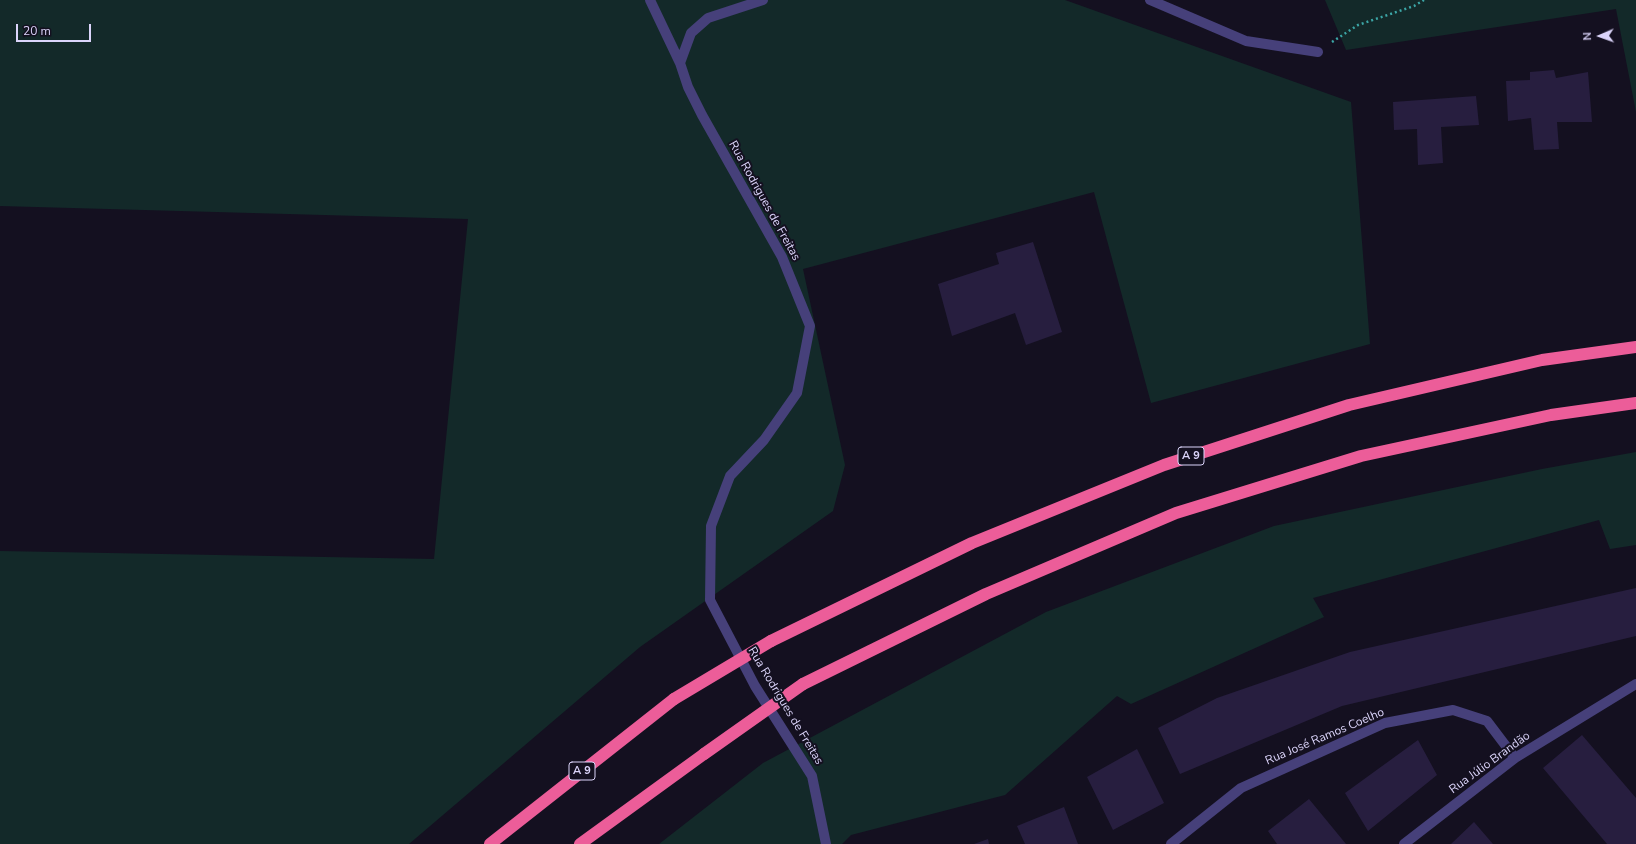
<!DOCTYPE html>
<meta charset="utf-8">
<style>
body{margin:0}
#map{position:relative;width:1636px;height:844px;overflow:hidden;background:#141020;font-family:"Nunito Sans",sans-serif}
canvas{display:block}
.north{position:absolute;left:1580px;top:16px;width:40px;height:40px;-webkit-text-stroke:3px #141020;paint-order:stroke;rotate:268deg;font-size:11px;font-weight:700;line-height:16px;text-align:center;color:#dbd4fa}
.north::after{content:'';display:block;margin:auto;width:14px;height:18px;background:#dbd4fa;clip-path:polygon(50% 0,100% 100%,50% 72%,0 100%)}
.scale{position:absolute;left:16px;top:24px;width:75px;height:18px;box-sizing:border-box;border:2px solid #dbd4fa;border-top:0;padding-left:5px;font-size:12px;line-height:14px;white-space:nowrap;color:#dbd4fa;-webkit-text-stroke:3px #141020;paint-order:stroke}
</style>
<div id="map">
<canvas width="1636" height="844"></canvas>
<div class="north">N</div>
<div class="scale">20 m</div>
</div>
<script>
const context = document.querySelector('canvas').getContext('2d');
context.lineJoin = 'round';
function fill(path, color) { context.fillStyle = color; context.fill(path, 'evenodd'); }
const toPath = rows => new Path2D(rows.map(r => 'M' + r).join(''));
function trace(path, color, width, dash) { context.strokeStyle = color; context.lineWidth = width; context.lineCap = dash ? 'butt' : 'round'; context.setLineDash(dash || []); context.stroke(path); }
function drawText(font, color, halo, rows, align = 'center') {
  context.font = font + ' "Nunito Sans",sans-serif'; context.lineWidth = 4; context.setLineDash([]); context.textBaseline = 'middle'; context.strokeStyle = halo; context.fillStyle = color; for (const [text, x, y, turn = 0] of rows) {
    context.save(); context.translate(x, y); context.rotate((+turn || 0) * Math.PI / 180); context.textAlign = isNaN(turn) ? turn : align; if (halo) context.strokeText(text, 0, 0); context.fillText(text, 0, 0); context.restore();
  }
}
const green = toPath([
 [0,0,1065,0,1351,102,1370,344,1151,403,1094,192,803,269,845,465,833,511,640,647,409,844,0,844,0,551,434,559,468,219,0,206],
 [1325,0,1636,0,1636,112,1616,9,1346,50],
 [1636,452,1636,545,1610,549,1599,520,1313,598,1324,617,1131,704,1117,696,1005,795,851,835,842,844,659,844,763,763,1046,612,1274,526,1542,469]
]);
const building = toPath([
 [1554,70,1556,78,1588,72,1592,122,1557,122,1559,149,1534,150,1531,118,1508,121,1506,81,1530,80,1530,72],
 [1476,96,1479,125,1441,127,1443,163,1418,165,1417,129,1394,130,1393,102],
 [1033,242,1062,332,1026,345,1015,313,952,336,938,284,999,264,996,253],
 [1636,588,1636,636,1342,706,1180,774,1158,728,1217,698,1350,652],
 [1582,735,1636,798,1636,844,1607,844,1543,768],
 [1418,740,1437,775,1368,831,1345,793],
 [1137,749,1164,803,1113,830,1087,777],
 [1309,799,1346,844,1277,844,1268,831],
 [1064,807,1078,844,1025,844,1017,826],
 [1474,822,1493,844,1451,844],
 [988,839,989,844,974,844]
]);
const path = toPath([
 [1332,42,1358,25,1414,6,1424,0]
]);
const minor = toPath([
 [650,0,680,63],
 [763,0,708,18,691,33,680,63,688,87,702,115,782,257,810,326,797,393,764,440,730,476,711,526,710,600,755,686,812,776,826,844],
 [1150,0,1246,41,1318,52],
 [1171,844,1241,788,1385,723,1453,710,1487,721,1515,758],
 [1404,844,1515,758,1636,684]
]);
const motorway = toPath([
 [771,641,972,543,1164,465,1349,405,1542,360,1636,347],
 [803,684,986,594,1176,513,1361,456,1551,415,1636,403],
 [490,844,674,699],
 [580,844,704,754]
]);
const motorwayBridge = toPath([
 [674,699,771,641],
 [704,754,803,684]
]);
const shields = [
 [1191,456,26],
 [582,771,26]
];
const shieldNames = [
 ["A 9",1191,456],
 ["A 9",582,771]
];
const streetNames = [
 ["Rua Rodrigues de Freitas",764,201,61],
 ["Rua Rodrigues de Freitas",785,706,59],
 ["Rua José Ramos Coelho",1325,737,-23],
 ["Rua Júlio Brandão",1490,763,-36]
];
fill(green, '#132929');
fill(building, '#271e3f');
trace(path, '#3ca6a6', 2.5, [2, 3]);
trace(minor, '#46407a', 10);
trace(motorway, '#ec5d99', 12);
trace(motorwayBridge, '#ec5d99', 12);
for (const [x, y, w] of shields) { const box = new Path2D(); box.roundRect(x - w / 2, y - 9, w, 18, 3); context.fillStyle = '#141020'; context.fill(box); trace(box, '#dbd4fa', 1); }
drawText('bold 11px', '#dbd4fa', null, shieldNames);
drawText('12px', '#dbd4fa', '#141020', streetNames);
</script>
